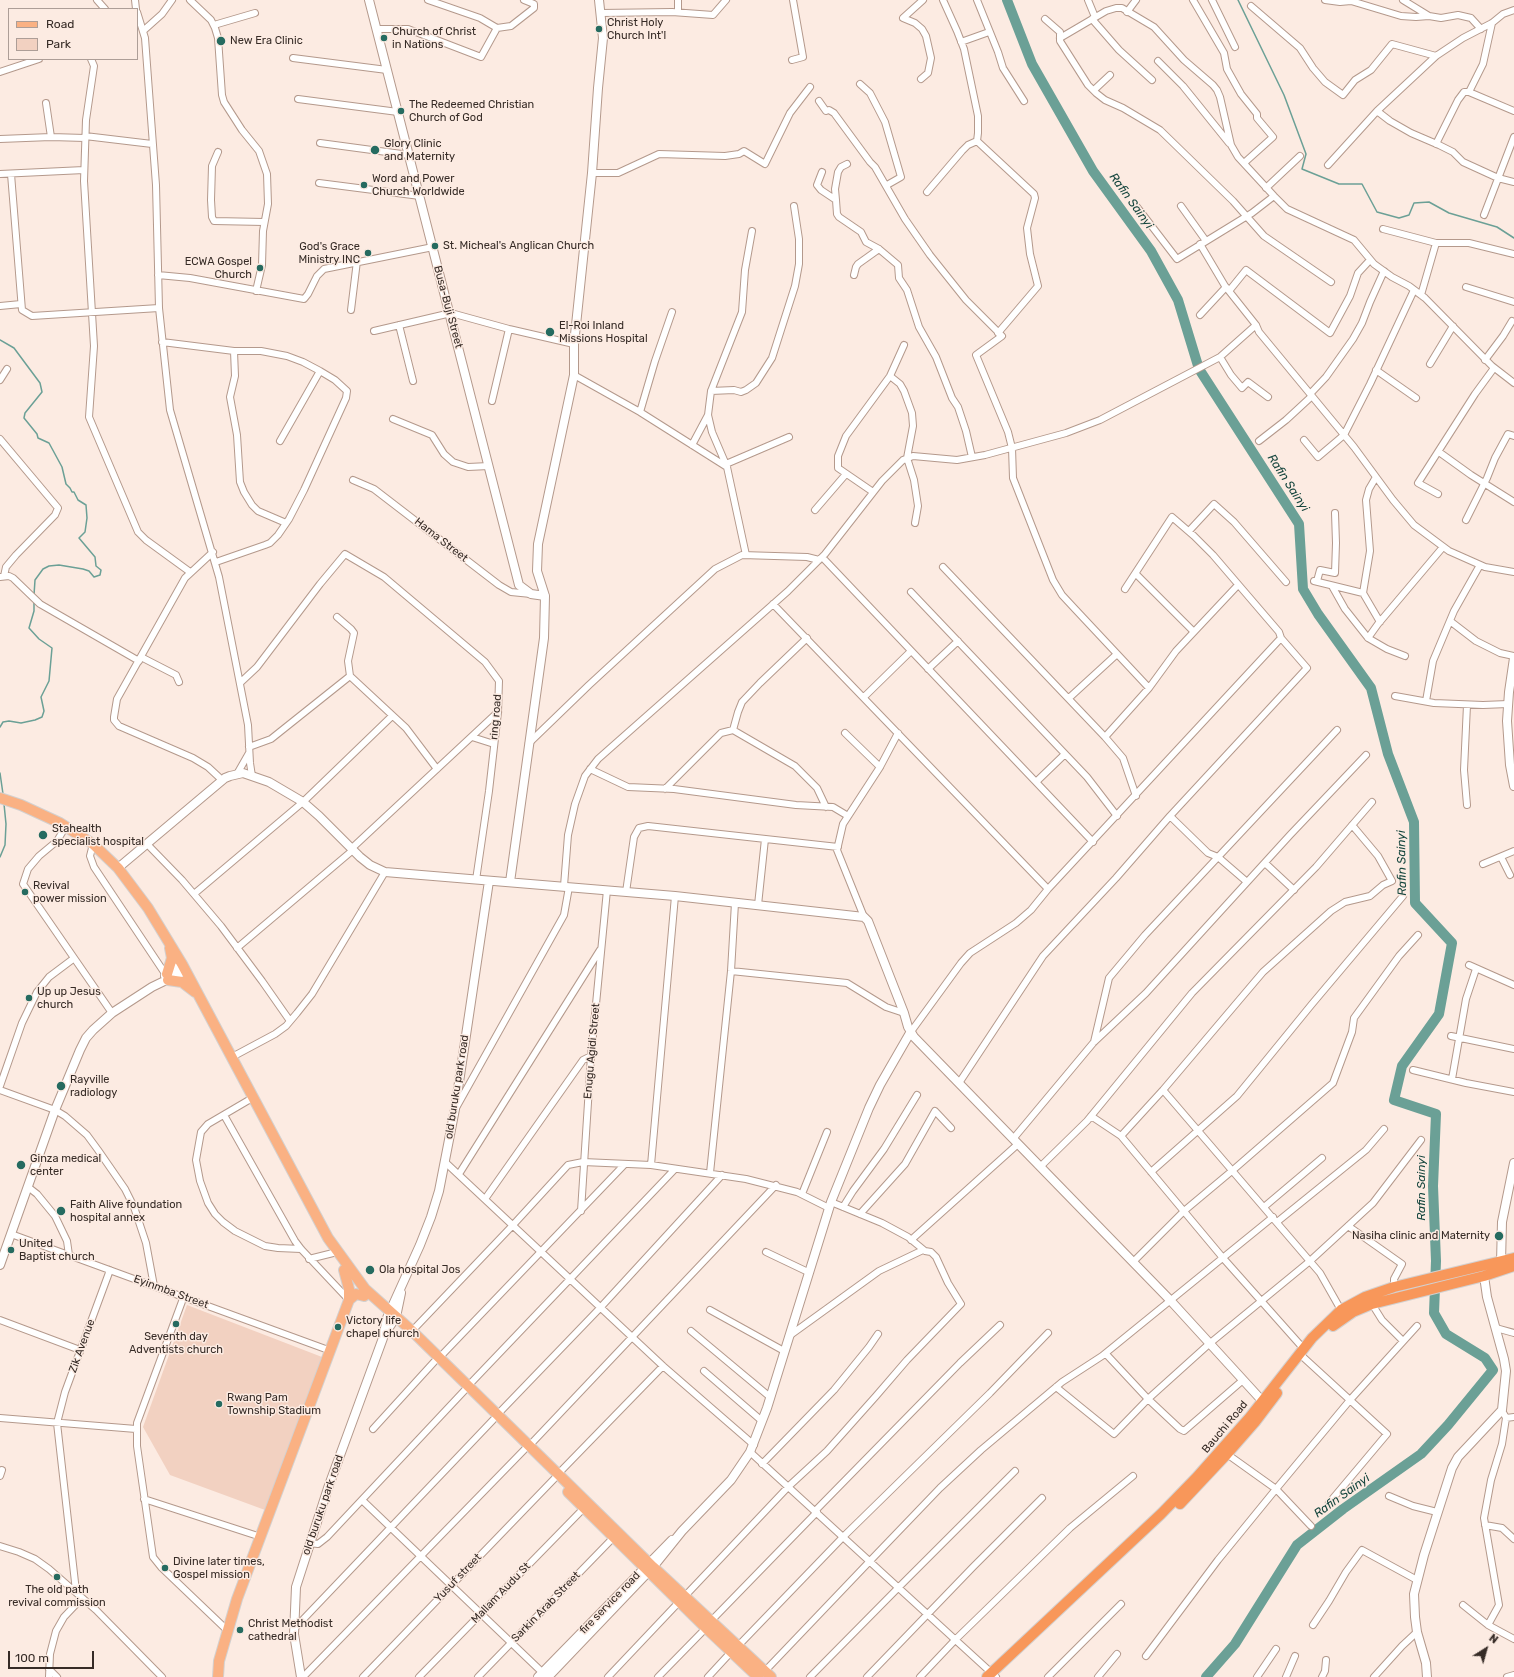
<!DOCTYPE html>
<style>
body{margin:0}
#map{position:relative;width:1514px;height:1677px;overflow:hidden;background:#fcebe2;font-family:Rubik,sans-serif}
canvas{display:block}
.legend{position:absolute;left:8px;top:8px;width:130px;height:52px;box-sizing:border-box;background:#fcebe2;border:1px solid #ad9e97;margin:0;padding:5px 7px;list-style:none;font-size:12px;color:#362b26}
.legend li{display:flex;align-items:center;gap:8px;height:20px}
.legend b{width:20px;border:1px solid #ad9e97}
.north{position:absolute;left:1466px;top:1629px;width:40px;height:40px;-webkit-text-stroke:3px #fcebe2;paint-order:stroke;rotate:37deg;font-size:11px;font-weight:700;line-height:16px;text-align:center;color:#362b26}
.north::after{content:'';display:block;margin:auto;width:14px;height:18px;background:#362b26;clip-path:polygon(50% 0,100% 100%,50% 72%,0 100%)}
.scale{position:absolute;left:8px;top:1651px;width:86px;height:18px;box-sizing:border-box;border:2px solid #362b26;border-top:0;padding-left:5px;font-size:12px;line-height:14px;white-space:nowrap;color:#362b26;-webkit-text-stroke:3px #fcebe2;paint-order:stroke}
</style>
<div id="map">
<canvas width="1514" height="1677"></canvas>
<ul class="legend">
<li><b style="height:5px;background:#fab183"></b>Road</li>
<li><b style="height:11px;background:#f2d1c1"></b>Park</li>
</ul>
<div class="north">N</div>
<div class="scale">100 m</div>
</div>
<script>
const context = document.querySelector('canvas').getContext('2d');
context.lineJoin = 'round';
function fill(path, color) { context.fillStyle = color; context.fill(path, 'evenodd'); }
const toPath = rows => new Path2D(rows.map(r => 'M' + r).join(''));
function trace(path, color, width, dash) { context.strokeStyle = color; context.lineWidth = width; context.lineCap = dash ? 'butt' : 'round'; context.setLineDash(dash || []); context.stroke(path); }
function drawText(font, color, halo, rows, align = 'center') {
  context.font = font + ' Rubik,sans-serif'; context.lineWidth = 3; context.setLineDash([]); context.textBaseline = 'middle'; context.strokeStyle = halo; context.fillStyle = color; for (const [text, x, y, turn = 0] of rows) {
    context.save(); context.translate(x, y); context.rotate((+turn || 0) * Math.PI / 180); context.textAlign = isNaN(turn) ? turn : align; if (halo) context.strokeText(text, 0, 0); context.fillText(text, 0, 0); context.restore();
  }
}
const green = toPath([
 [187,1305,322,1357,265,1510,170,1475,143,1427]
]);
const stream = toPath([
 [1238,0,1284,95,1306,154,1302,169,1339,184,1362,184,1377,212,1399,218,1409,215,1414,203,1429,202,1449,213,1497,227,1514,238],
 [0,340,14,348,40,383,42,392,25,413,24,418,37,434,38,438,49,443,62,467,66,484,70,488,72,492,74,492,78,500,86,505,87,518,85,532,79,538,95,557,96,566,101,570,100,575,94,577,89,571,83,569,59,565,49,566,43,569,35,580,34,595],
 [0,727,3,722,9,721,21,723,35,720,42,717,44,711,41,697,49,681,52,648,39,639,29,628,34,611,34,601],
 [0,773,3,794],
 [0,857,5,845,6,824,4,804]
]);
const river = toPath([
 [1007,0,1032,64,1093,171,1151,251,1178,300,1199,369,1299,524,1303,589,1318,614,1371,688,1388,754,1414,822,1415,903,1452,943,1439,1014,1402,1066,1394,1100,1436,1114,1433,1186,1436,1261,1434,1313,1446,1334,1485,1358,1493,1370,1448,1425,1421,1454,1343,1509,1297,1545,1235,1644,1206,1677]
]);
const minor = toPath([
 [97,0,105,9],
 [135,0,136,9],
 [190,0,211,20,215,28,218,38,222,95,224,102,242,130,259,151,267,174,268,204,263,231,262,265,256,291],
 [428,0,480,18,497,28],
 [977,0,998,52,1003,68,1024,101],
 [1088,0,1095,17],
 [1193,0,1224,53,1227,69,1241,94,1257,114,1257,118,1273,137,1244,163],
 [1212,0,1235,47],
 [1325,0,1340,2,1351,1,1401,16,1416,17,1429,16],
 [1403,0,1429,16,1441,18,1458,15,1471,18,1481,29],
 [1251,6,1300,48,1313,68,1325,82,1343,95,1355,80,1371,70,1392,44,1436,56],
 [137,12,145,38,156,185,159,308,170,410,219,577,248,725,250,763,252,776],
 [678,12,678,0],
 [1127,12,1136,0],
 [601,13,672,12,713,15,726,0],
 [1045,19,1060,32,1060,41,1088,85,1096,93,1105,100,1123,108,1160,130,1233,201,1264,236,1331,282],
 [1092,19,1119,50,1152,80],
 [214,25,255,13],
 [377,29,408,29,481,57,497,28,511,26,534,8,534,4,524,0],
 [143,31,162,14,172,0],
 [1060,38,1106,11,1116,8,1122,8,1154,27,1184,60,1213,85,1217,90,1220,97,1231,145,1238,157,1274,196,1287,209,1354,240,1374,264,1392,277,1409,286,1425,298,1492,366,1514,383],
 [961,42,989,32],
 [293,58,387,70],
 [91,59,94,66,86,120,84,181,94,346,89,417,138,532,146,540,190,572],
 [792,60,803,57,793,0],
 [1158,61,1183,86,1229,143],
 [0,72,39,59],
 [921,79,928,73,931,58,926,36,922,29,915,23,903,18,923,0],
 [860,84,870,93,885,122,901,177,887,185],
 [1094,90,1110,75],
 [1469,92,1514,111],
 [298,99,398,112],
 [819,101,826,111,829,110,834,113,870,162,875,167,905,219,930,255,966,300,1002,336,976,355,1008,432,1012,448,1013,478,1053,580,1062,595,1075,609,1149,688],
 [46,103,51,137],
 [1377,111,1390,121,1411,133,1439,145,1453,152,1463,162,1498,178,1514,182],
 [85,136,152,144],
 [0,139,51,137,85,138],
 [977,141,1034,194,1035,198,1027,228,1030,254,1038,286,998,333],
 [320,143,409,155],
 [1436,144,1458,100,1464,92,1469,92,1483,64,1492,23],
 [218,152,212,166,211,200,212,217,214,221,264,222],
 [1328,165,1377,111,1436,56,1463,38,1492,23,1503,14,1514,10],
 [822,172,817,185,821,190,836,200,837,214,839,217,861,232,866,242,879,249,898,265,899,278,907,290,919,327,936,357,952,398,958,407,966,431,972,457],
 [592,173,618,173,659,154,725,156,739,154,744,151,765,164,790,113,810,87],
 [0,174,84,170],
 [11,174,22,310,32,316,159,308],
 [319,183,420,196],
 [1266,188,1300,156],
 [927,192,962,151,968,145,977,141,978,133,978,116,964,49,957,31,943,0],
 [836,200,835,189,838,172,841,167,847,164],
 [1181,206,1206,241],
 [1137,207,1177,259,1252,213,1274,196],
 [1484,215,1514,137],
 [1383,229,1436,243,1469,243,1514,254],
 [1200,244,1225,286,1256,325,1259,332,1354,447,1393,500,1414,525,1449,551,1485,567,1514,572],
 [158,275,190,278,304,299,308,294,317,276,324,269,433,247],
 [854,275,856,267,858,264,879,249],
 [1466,287,1514,302],
 [1229,291,1246,270,1330,333,1350,296,1358,273,1370,260],
 [1421,295,1436,243],
 [0,306,21,304],
 [351,310,357,261],
 [1200,315,1226,287],
 [399,325,413,381],
 [374,331,451,313,509,329,574,344],
 [162,342,234,351,261,351,287,356,303,362,320,371,335,380,347,391,346,398,304,490,289,519,278,535,270,543,265,545,216,562],
 [234,351,235,376,230,397,237,435,240,482,244,492,252,505,258,511,286,523],
 [1220,357,1231,375,1242,388,1248,382,1268,397],
 [1485,360,1503,336,1512,321],
 [1430,364,1453,326],
 [1376,370,1416,398],
 [574,375,640,412,727,467],
 [890,376,900,384,904,391,912,413,913,426,907,458,914,480,918,506,915,523],
 [0,380,7,369],
 [711,391,734,390,741,392,746,390,756,383,772,358,795,286,799,264,799,239,794,206],
 [1310,394,1326,377,1353,339,1362,323,1370,302,1384,271],
 [492,401,509,329],
 [640,412,655,361,672,312],
 [393,419,432,435,444,454,453,462,468,467,489,466],
 [0,439,58,508,55,515,16,555,6,567,4,576],
 [1304,440,1318,457,1344,435,1370,384,1414,290],
 [280,441,320,371],
 [1259,441,1286,420,1312,396],
 [692,445,708,415],
 [1439,452,1471,475,1514,502],
 [726,464,789,437],
 [1376,477,1369,489,1366,500,1370,551,1363,593,1380,622],
 [353,480,374,489,499,585,511,592,531,594],
 [873,492,838,468,838,456,846,436,890,376,904,345],
 [1438,494,1418,483,1475,394,1494,368],
 [815,510,846,474],
 [1466,520,1487,478,1495,458,1508,434,1514,436],
 [1189,531,1214,504,1234,522,1286,582],
 [213,552,185,578,117,699,114,717,114,720,119,726,193,758,208,767,222,780],
 [746,555,727,467,712,432,708,415,711,391,742,312,745,270,752,231],
 [822,557,1093,842],
 [943,567,1105,737,1123,758,1136,796],
 [1136,574,1194,632],
 [0,577,9,576,13,578,40,604,139,661],
 [1314,581,1363,593],
 [1317,581,1320,570,1335,573,1336,543,1335,513],
 [1332,586,1345,609,1368,638,1387,649,1405,656],
 [911,592,1087,777,1117,816],
 [773,604,1048,889],
 [337,617,351,629,354,633,348,661,350,676,406,728,437,769],
 [1450,621,1476,641,1500,653,1514,656],
 [1368,638,1378,624,1443,547],
 [141,657,176,675,179,682],
 [928,669,958,641],
 [241,682,257,667,320,584,345,554,384,577,485,662,499,681,498,712,489,791,476,880],
 [1395,696,1434,703,1483,705,1508,704],
 [864,697,911,651],
 [1069,698,1117,654],
 [1426,701,1433,661,1454,611,1480,565],
 [733,730,738,712,742,702,760,683,807,638],
 [845,733,880,767],
 [472,737,494,744],
 [1105,737,1149,688,1176,651,1238,585],
 [529,743,589,685,715,569,742,555,807,557,819,560],
 [249,747,271,739,350,676],
 [590,769,628,787,674,789,796,805,833,807,848,816],
 [237,774,249,753],
 [1036,782,1065,754],
 [665,789,721,733,733,730,795,766,817,788,826,807],
 [1467,805,1464,770,1467,705],
 [1170,816,1208,853,1218,857,1247,882],
 [66,826,57,841,39,856,28,869,23,884,112,1013],
 [93,844,90,856,94,867,166,975],
 [147,844,182,880,221,926,262,981,290,1021],
 [351,849,498,712],
 [1501,857,1510,875],
 [1265,863,1294,890],
 [1483,864,1514,851],
 [564,886,568,835,575,804,585,776,598,759,788,591,825,554,882,481,903,460,913,456,957,460,985,455,1066,433,1100,420,1220,357,1256,325],
 [626,892,634,837,639,828,648,826,838,847],
 [194,894,303,802,392,716],
 [758,905,765,839],
 [864,917,837,850,843,824,880,767,898,733],
 [237,948,353,850],
 [1469,965,1514,985],
 [731,971,847,983,886,1007,904,1013],
 [910,1033,961,963,970,953,1016,923,1031,910,1048,889,1281,638],
 [1451,1036,1514,1049],
 [1094,1042,1109,978,1145,935,1337,730],
 [232,1057,275,1034,286,1026,297,1013,312,994,385,872],
 [1413,1070,1466,1083,1514,1092],
 [1452,1079,1466,999,1476,969],
 [959,1083,1043,956,1116,878,1170,816,1307,668,1281,638,1279,632,1213,555,1194,536,1172,517,1125,589],
 [0,1086,22,1023,37,992,49,977,73,959],
 [0,1090,55,1110,65,1116,87,1135,98,1150,125,1189,134,1207,146,1243,154,1286],
 [1163,1090,1320,1273,1341,1310],
 [254,1097,208,1124,201,1132,196,1160,200,1181,208,1203,215,1214,223,1222,235,1231,265,1246,278,1248,301,1249],
 [457,1106,564,915,569,887],
 [224,1115,295,1241,301,1249,349,1300],
 [1091,1116,1121,1136,1223,1258,1303,1348],
 [1121,1136,1163,1090,1263,972,1331,911,1345,902,1370,896,1383,885,1392,881,1378,856,1352,825],
 [1013,1139,1094,1042,1146,993,1290,835,1366,755],
 [445,1162,663,1366,754,1445],
 [651,1165,675,896],
 [1040,1167,1087,1121,1192,993,1316,867,1372,802],
 [1151,1172,1237,1096,1312,1004,1403,896],
 [710,1173,731,971,735,903],
 [459,1174,600,950],
 [28,1187,37,1194,55,1216,67,1241,69,1255],
 [802,1194,827,1132],
 [485,1199,583,1060,591,1056],
 [843,1207,853,1191,884,1149,917,1095],
 [1264,1207,1322,1158],
 [581,1211,591,1056,607,890],
 [860,1214,905,1164,935,1111,951,1128],
 [1277,1222,1366,1150,1384,1129],
 [1348,1226,1402,1264,1394,1279,1394,1287],
 [11,1234,331,1351],
 [911,1240,1018,1144],
 [766,1252,808,1272],
 [309,1259,333,1253],
 [1133,1262,1184,1211,1233,1170,1333,1083,1352,1032,1354,1018,1399,956,1418,935],
 [184,1296,137,1423,137,1446,153,1557,161,1567,228,1631],
 [1372,1304,1382,1320,1403,1341],
 [710,1310,784,1351],
 [0,1320,80,1350],
 [1496,1328,1514,1333],
 [412,1331,513,1225,568,1165,583,1162,651,1165,746,1179,797,1192,829,1208],
 [691,1331,770,1397],
 [789,1336,879,1271,923,1250],
 [1106,1354,1148,1399,1180,1429,1184,1431,1243,1380],
 [1303,1357,1387,1434,1329,1503],
 [439,1358,624,1165],
 [704,1371,762,1421],
 [468,1386,674,1170],
 [1056,1387,1114,1434,1148,1399,1209,1344,1310,1261,1373,1203,1421,1140],
 [1504,1414,1506,1418,1514,1417],
 [497,1415,600,1308,722,1175],
 [0,1418,136,1429],
 [1506,1418,1502,1444,1491,1480,1484,1518,1499,1605,1488,1625,1514,1639],
 [373,1429,434,1362],
 [529,1446,776,1185],
 [750,1452,996,1677],
 [1227,1454,1276,1489,1311,1526],
 [762,1464,834,1390,869,1347,878,1334],
 [558,1474,663,1366],
 [0,1476,2,1470],
 [1389,1496,1413,1506,1437,1512],
 [144,1499,261,1537],
 [362,1500,544,1674],
 [816,1510,960,1363,1000,1325],
 [1485,1525,1502,1528,1514,1539],
 [309,1543,318,1544,327,1537,464,1391],
 [0,1546,19,1552,35,1559,49,1569,96,1610,162,1677],
 [76,1591,57,1423,65,1392,110,1270],
 [685,1596,789,1486,827,1451,876,1396,907,1360,961,1304,948,1283,936,1257,931,1252,925,1251,908,1237,882,1223,831,1202],
 [1463,1605,1488,1625],
 [711,1621,817,1512],
 [1313,1625,1329,1601,1346,1572,1362,1550,1417,1580],
 [294,1629,493,1420],
 [738,1646,843,1537,990,1393,1048,1333],
 [1146,1656,1218,1560,1276,1489,1350,1400,1417,1326],
 [49,1669,57,1677],
 [765,1671,869,1562,940,1488,981,1450,1062,1382,1102,1356,1273,1217],
 [49,1677,50,1654,56,1631,64,1617,82,1598],
 [303,1677,524,1450],
 [363,1677,554,1479],
 [419,1677,584,1508],
 [478,1677,613,1538],
 [608,1677,679,1602],
 [658,1677,706,1628],
 [708,1677,732,1651],
 [810,1677,898,1588,1015,1471],
 [867,1677,973,1567,1042,1498],
 [920,1677,956,1639,1070,1528,1133,1476],
 [1048,1677,1121,1604],
 [1098,1677,1117,1654],
 [1257,1677,1276,1649],
 [1286,1677,1295,1656],
 [1322,1677,1325,1671,1326,1660],
 [1374,1677,1402,1646,1417,1632],
 [1507,1677,1514,1675]
]);
const tertiary = toPath([
 [369,0,519,585,531,594,545,596],
 [1514,658,1509,692,1507,721,1510,765,1514,786],
 [118,868,225,778,230,776,243,773,269,782,303,802,319,816,360,857,370,865,385,872,675,896,864,917,868,921,904,1013,908,1027,914,1037,1170,1300,1266,1405],
 [510,882,544,638,545,596,537,571,538,544,574,375,574,344,592,173,598,88,603,38,599,0],
 [165,976,182,964],
 [1501,1262,1502,1222,1514,1163],
 [0,1265,55,1110,80,1050,86,1038,93,1030,112,1013,152,987,185,971],
 [384,1335,396,1317,401,1293],
 [301,1677,294,1634,296,1587,328,1488,383,1338,387,1318,420,1245,431,1217,439,1191,455,1109,489,881],
 [538,1677,672,1540],
 [548,1677,653,1567,682,1531,731,1480,750,1452,767,1408,831,1202,869,1108,880,1085,910,1033],
 [1427,1677,1426,1663,1417,1632,1415,1617,1414,1594,1424,1555,1452,1468,1458,1457,1502,1410,1506,1371,1504,1359,1487,1297,1484,1276]
]);
const primary = toPath([
 [0,798,21,805,60,823,93,844,118,868,148,908,182,964,328,1238,365,1289,412,1331,653,1567,771,1677],
 [167,974,172,958,170,948],
 [168,980,182,982,195,992],
 [349,1300,356,1294,364,1296],
 [568,1492,706,1628,758,1677],
 [218,1677,219,1661,237,1599,349,1300,349,1289,344,1270]
]);
const trunk = toPath([
 [1333,1326,1353,1312,1372,1304,1484,1276,1514,1266],
 [1180,1504,1227,1454,1255,1422,1277,1393],
 [987,1677,1161,1514,1196,1478,1250,1417,1312,1338,1341,1310,1365,1297,1394,1287,1514,1258]
]);
const markers = [
 [599,29,4,"#256b60"],
 [384,38,4,"#256b60"],
 [221,41,5,"#256b60"],
 [401,111,4,"#256b60"],
 [375,150,5,"#256b60"],
 [364,185,4,"#256b60"],
 [435,246,4,"#256b60"],
 [368,253,4,"#256b60"],
 [260,268,4,"#256b60"],
 [550,332,5,"#256b60"],
 [43,835,5,"#256b60"],
 [25,892,4,"#256b60"],
 [29,998,4,"#256b60"],
 [61,1086,5,"#256b60"],
 [21,1165,5,"#256b60"],
 [61,1211,5,"#256b60"],
 [1499,1236,5,"#256b60"],
 [11,1250,4,"#256b60"],
 [370,1270,5,"#256b60"],
 [176,1324,4,"#256b60"],
 [338,1327,4,"#256b60"],
 [219,1404,4,"#256b60"],
 [165,1568,4,"#256b60"],
 [57,1577,4,"#256b60"],
 [240,1630,4,"#256b60"]
];
const poiNames = [
 ["Christ Holy",607,23],
 ["Church Int'l",607,36],
 ["Church of Christ",392,32],
 ["in Nations",392,45],
 ["New Era Clinic",230,41],
 ["The Redeemed Christian",409,105],
 ["Church of God",409,118],
 ["Glory Clinic",384,144],
 ["and Maternity",384,157],
 ["Word and Power",372,179],
 ["Church Worldwide",372,192],
 ["St. Micheal's Anglican Church",443,246],
 ["God's Grace",360,247,"right"],
 ["Ministry INC",360,260,"right"],
 ["ECWA Gospel",252,262,"right"],
 ["Church",252,275,"right"],
 ["El-Roi Inland",559,326],
 ["Missions Hospital",559,339],
 ["Stahealth",52,829],
 ["specialist hospital",52,842],
 ["Revival",33,886],
 ["power mission",33,899],
 ["Up up Jesus",37,992],
 ["church",37,1005],
 ["Rayville",70,1080],
 ["radiology",70,1093],
 ["Ginza medical",30,1159],
 ["center",30,1172],
 ["Faith Alive foundation",70,1205],
 ["hospital annex",70,1218],
 ["Nasiha clinic and Maternity",1490,1236,"right"],
 ["United",19,1244],
 ["Baptist church",19,1257],
 ["Ola hospital Jos",379,1270],
 ["Victory life",346,1321],
 ["chapel church",346,1334],
 ["Seventh day",176,1337,"center"],
 ["Adventists church",176,1350,"center"],
 ["Rwang Pam",227,1398],
 ["Township Stadium",227,1411],
 ["Divine later times,",173,1562],
 ["Gospel mission",173,1575],
 ["The old path",57,1590,"center"],
 ["revival commission",57,1603,"center"],
 ["Christ Methodist",248,1624],
 ["cathedral",248,1637]
];
const streetNames = [
 ["Busa-Buji Street",448,307,75],
 ["Hama Street",441,540,38],
 ["ring road",496,717,-85],
 ["Enugu Agidi Street",592,1051,-85],
 ["old buruku park road",457,1087,-81],
 ["Eyinmba Street",171,1292,20],
 ["Zik Avenue",82,1346,-70],
 ["Bauchi Road",1225,1427,-50],
 ["old buruku park road",323,1505,-71],
 ["Yusuf street",458,1578,-46],
 ["Mallam Audu St",501,1593,-46],
 ["fire service road",610,1603,-46],
 ["Sarkin Arab Street",546,1607,-46]
];
const waterNames = [
 ["Rafin Sainyi",1131,201,54],
 ["Rafin Sainyi",1288,483,57],
 ["Rafin Sainyi",1402,863,-91],
 ["Rafin Sainyi",1422,1188,-90],
 ["Rafin Sainyi",1342,1496,-36]
];
fill(green, '#f2d1c1');
trace(stream, '#6ba096', 1.5);
trace(river, '#6ba096', 10);
trace(minor, '#b4998c', 8);
trace(tertiary, '#b4998c', 10);
trace(primary, '#d3d0cf', 12);
trace(trunk, '#d3d0cf', 12);
trace(minor, '#fff', 6);
trace(tertiary, '#fff', 8);
trace(primary, '#fab183', 10);
trace(trunk, '#f8975a', 10);
for (const [x, y, r, color] of markers) { const dot = new Path2D(); dot.arc(x, y, r, 0, 2 * Math.PI); context.fillStyle = color; context.fill(dot); trace(dot, '#fcebe2', 1.5); }
drawText('11px', '#362b26', '#fcebe2', poiNames, 'left');
drawText('11px', '#362b26', '#fcebe2', streetNames);
drawText('italic 12px', '#16463e', '#fcebe2', waterNames);
</script>
